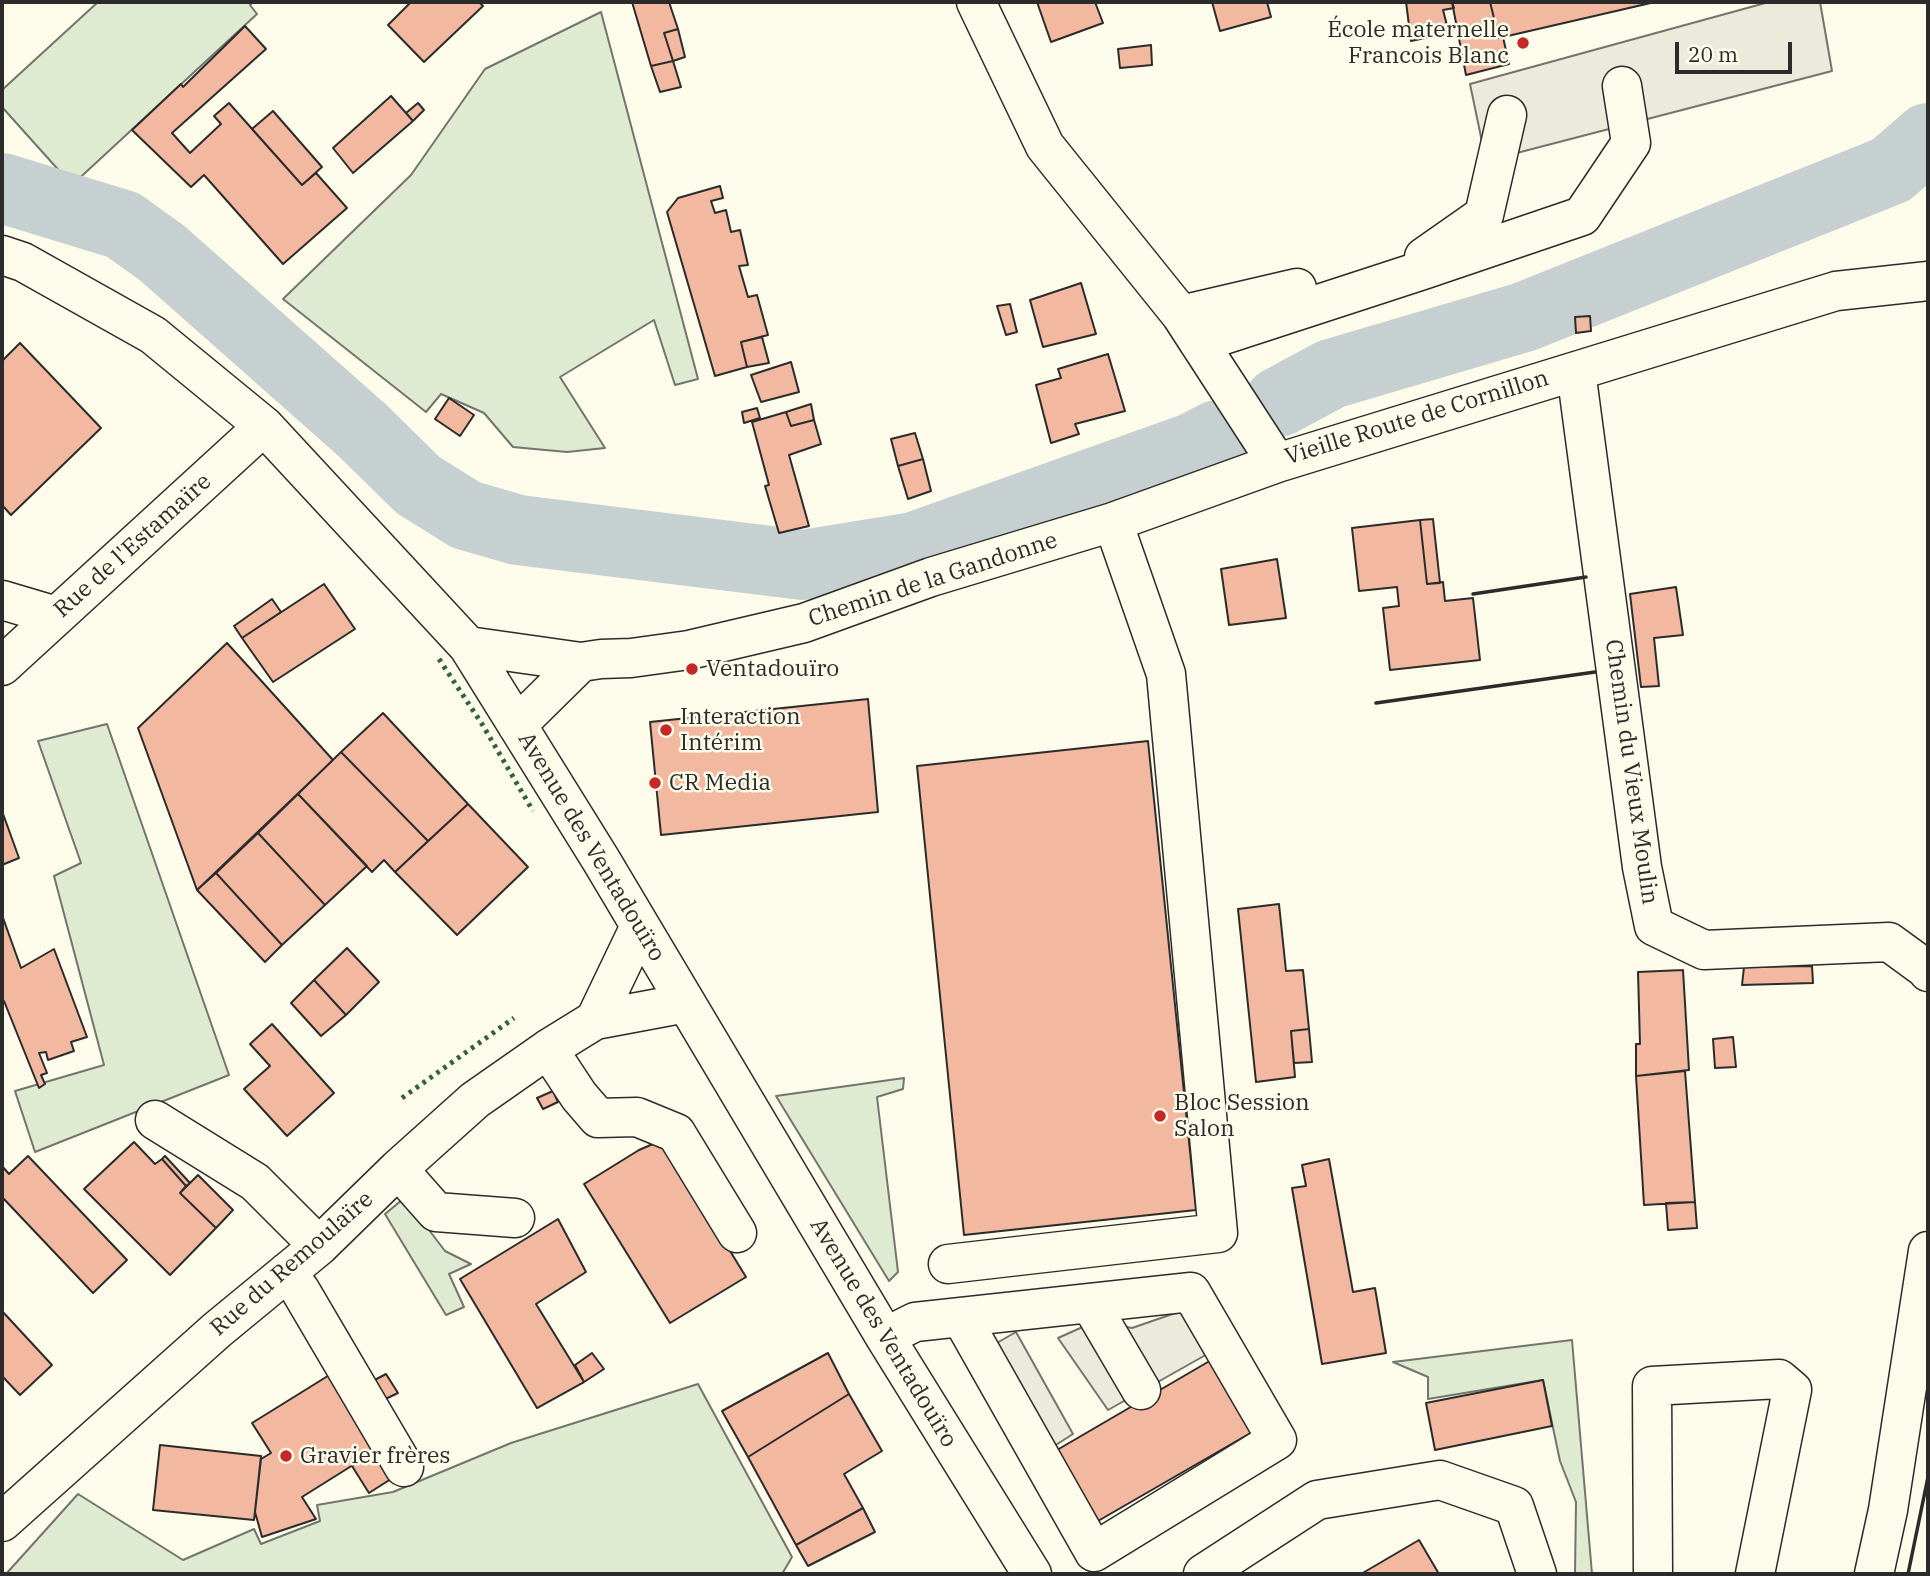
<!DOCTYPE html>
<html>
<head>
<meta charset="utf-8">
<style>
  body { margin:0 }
  #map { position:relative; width:1930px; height:1576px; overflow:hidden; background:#fdfbea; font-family:"IBM Plex Serif",serif }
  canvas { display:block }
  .frame { position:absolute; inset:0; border:4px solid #2b2b2b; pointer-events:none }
  .scale { position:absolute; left:1675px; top:42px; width:117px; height:32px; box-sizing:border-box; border:4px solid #2b2b2b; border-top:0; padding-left:9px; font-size:21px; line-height:24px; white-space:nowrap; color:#2b2b2b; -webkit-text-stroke:5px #fdfbea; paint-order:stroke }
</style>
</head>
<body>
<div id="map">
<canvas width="1930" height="1576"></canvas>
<div class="frame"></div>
<div class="scale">20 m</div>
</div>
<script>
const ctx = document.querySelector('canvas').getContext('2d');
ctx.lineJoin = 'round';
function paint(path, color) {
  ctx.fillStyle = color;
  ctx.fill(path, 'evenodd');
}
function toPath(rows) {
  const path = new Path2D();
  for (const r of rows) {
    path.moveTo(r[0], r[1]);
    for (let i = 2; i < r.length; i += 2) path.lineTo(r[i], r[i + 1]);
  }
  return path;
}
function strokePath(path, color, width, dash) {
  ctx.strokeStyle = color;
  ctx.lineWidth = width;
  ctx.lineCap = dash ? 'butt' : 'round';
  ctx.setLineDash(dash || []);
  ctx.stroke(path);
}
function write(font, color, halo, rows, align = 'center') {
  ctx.font = font + ' "IBM Plex Serif",serif';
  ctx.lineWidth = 5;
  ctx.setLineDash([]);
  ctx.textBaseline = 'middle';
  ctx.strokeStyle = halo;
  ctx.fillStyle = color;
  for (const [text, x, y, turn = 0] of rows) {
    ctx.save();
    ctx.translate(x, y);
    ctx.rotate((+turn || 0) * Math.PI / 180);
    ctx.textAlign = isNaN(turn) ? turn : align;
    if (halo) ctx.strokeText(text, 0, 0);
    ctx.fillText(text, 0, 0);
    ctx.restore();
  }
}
const green = toPath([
  [98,2,253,2,250,5,257,14,72,185,2,107,2,90,98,2],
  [601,12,698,379,675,385,654,320,560,377,605,448,567,452,513,447,484,413,441,394,426,412,283,299,411,175,485,69,601,12],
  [107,724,229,1075,35,1152,15,1091,104,1065,54,876,81,863,38,741,107,724],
  [904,1078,903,1089,877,1097,898,1272,889,1281,776,1096,904,1078],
  [402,1200,410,1205,445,1251,471,1264,449,1274,464,1307,446,1315,385,1214,402,1200],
  [1572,1340,1592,1574,1575,1574,1576,1502,1560,1461,1543,1380,1428,1399,1428,1377,1393,1362,1572,1340],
  [698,1384,792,1557,782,1574,6,1574,78,1494,183,1560,254,1529,261,1544,320,1521,317,1505,393,1492,511,1443,698,1384]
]);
paint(green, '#deebd1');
strokePath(green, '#74746e', 2);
const parking = toPath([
  [1769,2,1820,2,1832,71,1486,161,1470,84,1769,2],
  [1187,1309,1211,1352,1108,1410,1058,1338,1087,1325,1101,1322,1132,1328,1187,1309],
  [1016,1332,1073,1434,1040,1455,981,1352,1016,1332]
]);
paint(parking, '#eceadb');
strokePath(parking, '#74746e', 2);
strokePath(toPath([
  [2,188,123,225,162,253,362,430,418,485,466,515,518,530,803,565,914,547,1192,448,1217,435],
  [1279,402,1331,374,1524,317,1891,170,1928,138]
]), '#c7d0d0', 70);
const building = toPath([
  [411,2,479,2,483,6,424,62,388,25,411,2],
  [632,2,669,2,678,29,664,33,673,61,651,66,632,2],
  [1037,2,1095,2,1103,23,1051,42,1037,2],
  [1212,2,1267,2,1271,17,1220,31,1212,2],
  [1406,2,1452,2,1454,8,1443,10,1449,33,1411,41,1406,2],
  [1452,2,1490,2,1499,38,1503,37,1509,64,1466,75,1452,2],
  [1490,2,1655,2,1499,38,1490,2],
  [245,26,266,49,172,133,190,153,221,124,214,116,229,103,302,185,316,173,347,208,283,264,204,175,191,187,132,130,181,84,183,87,245,26],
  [678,29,685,57,673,61,664,33,678,29],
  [1151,45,1152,65,1120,68,1118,49,1151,45],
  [673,61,681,87,660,92,651,66,673,61],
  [391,96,413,121,353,173,333,148,391,96],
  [418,103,424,110,413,121,406,113,418,103],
  [273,111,322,167,302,185,252,129,273,111],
  [720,186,723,198,711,201,715,213,726,210,731,232,740,230,748,265,739,266,748,297,757,295,768,335,741,342,747,367,715,376,667,212,678,198,720,186],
  [1081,283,1096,334,1043,347,1030,300,1081,283],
  [1010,304,1017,332,1006,335,997,306,1010,304],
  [1590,316,1591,331,1576,333,1575,317,1590,316],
  [762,337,769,363,747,367,741,342,762,337],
  [20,343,101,428,11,515,2,505,2,361,20,343],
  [1108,354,1125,411,1075,424,1079,434,1051,443,1036,385,1061,378,1058,369,1108,354],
  [791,362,799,392,761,402,751,375,791,362],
  [449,398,474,415,460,436,435,419,449,398],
  [811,404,814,420,791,426,786,412,811,404],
  [757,408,760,418,744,423,742,412,757,408],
  [786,412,791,426,814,420,821,444,789,455,809,526,779,533,765,486,769,485,752,422,786,412],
  [915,433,923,459,898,466,891,439,915,433],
  [923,459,931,491,908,499,898,466,923,459],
  [1433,519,1440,583,1427,584,1420,520,1433,519],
  [1420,520,1427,584,1443,582,1445,601,1473,598,1480,660,1390,670,1383,608,1399,606,1397,587,1359,591,1352,528,1420,520],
  [1277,559,1286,618,1229,625,1221,569,1277,559],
  [324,584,355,629,273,682,242,638,324,584],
  [1676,587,1683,635,1654,638,1659,686,1641,687,1630,594,1676,587],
  [272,599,281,612,242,638,234,626,272,599],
  [227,643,333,760,197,890,138,728,227,643],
  [868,699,878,812,661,835,650,722,868,699],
  [383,713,468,804,428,841,341,752,383,713],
  [1148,741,1196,1210,964,1235,917,766,1148,741],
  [341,752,428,841,395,872,384,860,372,872,298,794,341,752],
  [298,794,367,866,325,905,258,833,298,794],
  [468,804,528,867,457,935,395,872,468,804],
  [2,811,19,858,2,865,2,811],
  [258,833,325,905,282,945,216,873,258,833],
  [216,873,282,945,265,962,197,890,216,873],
  [1279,904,1286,971,1303,970,1309,1029,1291,1031,1295,1077,1256,1082,1238,909,1279,904],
  [2,915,21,968,54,949,87,1037,71,1042,74,1051,48,1060,46,1052,39,1053,47,1073,41,1075,45,1084,39,1088,4,1001,2,1002,2,915],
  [347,948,379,982,346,1015,314,980,347,948],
  [1812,966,1813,983,1742,985,1744,967,1812,966],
  [1683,970,1689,1070,1636,1076,1636,1044,1640,1044,1638,972,1683,970],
  [314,980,346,1015,321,1036,291,1003,314,980],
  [272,1024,334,1093,287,1136,244,1089,270,1066,250,1044,272,1024],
  [1309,1029,1312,1062,1294,1063,1291,1031,1309,1029],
  [1733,1037,1736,1067,1715,1068,1713,1039,1733,1037],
  [1685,1071,1695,1202,1644,1205,1636,1076,1685,1071],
  [553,1091,558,1102,543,1109,537,1098,553,1091],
  [662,1140,746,1277,670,1323,584,1184,639,1150,662,1140],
  [134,1142,155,1164,162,1159,186,1186,180,1193,216,1228,170,1275,84,1189,134,1142],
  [28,1156,127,1260,93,1293,2,1197,2,1166,9,1174,28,1156],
  [165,1156,190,1183,186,1186,162,1159,165,1156],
  [1329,1159,1353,1292,1375,1288,1386,1353,1322,1364,1292,1188,1306,1186,1302,1165,1329,1159],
  [198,1175,233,1210,216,1228,180,1193,198,1175],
  [1695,1202,1697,1228,1668,1230,1666,1203,1695,1202],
  [558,1219,586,1272,536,1304,584,1382,537,1408,460,1279,558,1219],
  [2,1311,52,1365,20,1395,2,1376,2,1311],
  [592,1353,604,1369,584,1382,575,1365,592,1353],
  [828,1353,849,1394,748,1457,722,1411,828,1353],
  [1213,1359,1254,1431,1098,1521,1057,1450,1213,1359],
  [331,1374,377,1450,302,1497,316,1519,262,1537,255,1512,261,1459,271,1453,252,1423,331,1374],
  [386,1374,398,1393,379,1402,369,1383,386,1374],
  [1543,1380,1552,1426,1435,1450,1426,1403,1543,1380],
  [849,1394,882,1451,844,1474,863,1508,796,1545,748,1457,849,1394],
  [160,1445,261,1456,254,1520,153,1510,160,1445],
  [377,1450,394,1477,369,1493,352,1466,377,1450],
  [863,1508,875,1532,808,1566,796,1545,863,1508],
  [1419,1540,1439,1574,1361,1574,1419,1540]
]);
paint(building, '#f2b8a0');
strokePath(building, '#2b2b2b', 2);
const minor = toPath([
  [976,2,1045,146,1181,315,1277,463],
  [2,255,23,262,153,335,264,426,468,646,601,860,885,1337,1032,1574],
  [1424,257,1484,215,1507,115],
  [1181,315,1297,288],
  [1199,343,1423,270,1582,216,1631,143,1622,86],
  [1576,371,1642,867,1654,926,1704,950,1889,942,1926,969,1928,972],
  [2,600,56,616],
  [468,646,581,662,601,659,631,658,689,650,804,623,931,577,1113,522,1277,463,1836,291,1928,281],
  [2,666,264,426],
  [517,725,581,662],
  [595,1020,640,926],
  [548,1049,579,1096,598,1118,637,1117,676,1133,737,1233],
  [155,1120,255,1182,319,1246],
  [398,1169,436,1212,515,1218],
  [948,1264,1218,1233,1166,674,1113,522],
  [287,1272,300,1290,404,1467],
  [1090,1303,1141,1390],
  [885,1337,915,1322,1191,1292,1277,1440,1094,1552,961,1317],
  [2,1522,217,1330,319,1246,398,1169,475,1100,548,1049,595,1020,686,1003],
  [1203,1574,1317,1500,1440,1480,1514,1506,1537,1574],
  [1653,1574,1652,1386,1779,1379,1792,1390,1755,1574],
  [1874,1574,1888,1510,1928,1251]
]);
strokePath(minor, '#2b2b2b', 41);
strokePath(minor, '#fdfbea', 38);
strokePath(toPath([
  [439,659,482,724,533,811],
  [402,1098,514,1018]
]), '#34623c', 5, [3.5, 5]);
strokePath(toPath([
  [1473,594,1586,577],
  [1376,703,1595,672],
  [1908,1574,1928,1477]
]), '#2b2b2b', 3.5);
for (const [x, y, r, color] of [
  [1523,43,7,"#c62828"],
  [692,669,7,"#c62828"],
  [666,730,7,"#c62828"],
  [655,783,7,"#c62828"],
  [1160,1116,7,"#c62828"],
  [286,1456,7,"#c62828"]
]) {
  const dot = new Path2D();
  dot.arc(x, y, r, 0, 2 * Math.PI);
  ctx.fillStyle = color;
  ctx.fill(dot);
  strokePath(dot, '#fdfbea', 2.5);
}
write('23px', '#2b2b2b', '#fdfbea', [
  ["École maternelle",1509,30,"right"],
  ["Francois Blanc",1509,56,"right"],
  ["Ventadouïro",706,669],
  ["Interaction",680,717],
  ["Intérim",680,743],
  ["CR Media",669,783],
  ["Bloc Session",1174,1103],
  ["Salon",1174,1129],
  ["Gravier frères",300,1456]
], 'left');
write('23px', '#2b2b2b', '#fdfbea', [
  ["Vieille Route de Cornillon",1417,418,-17],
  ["Rue de l'Estamaïre",133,546,-42],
  ["Chemin de la Gandonne",933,580,-18],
  ["Chemin du Vieux Moulin",1631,772,82],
  ["Avenue des Ventadouïro",591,847,59],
  ["Rue du Remoulaïre",292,1264,-41],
  ["Avenue des Ventadouïro",883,1333,59]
]);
</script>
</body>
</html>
